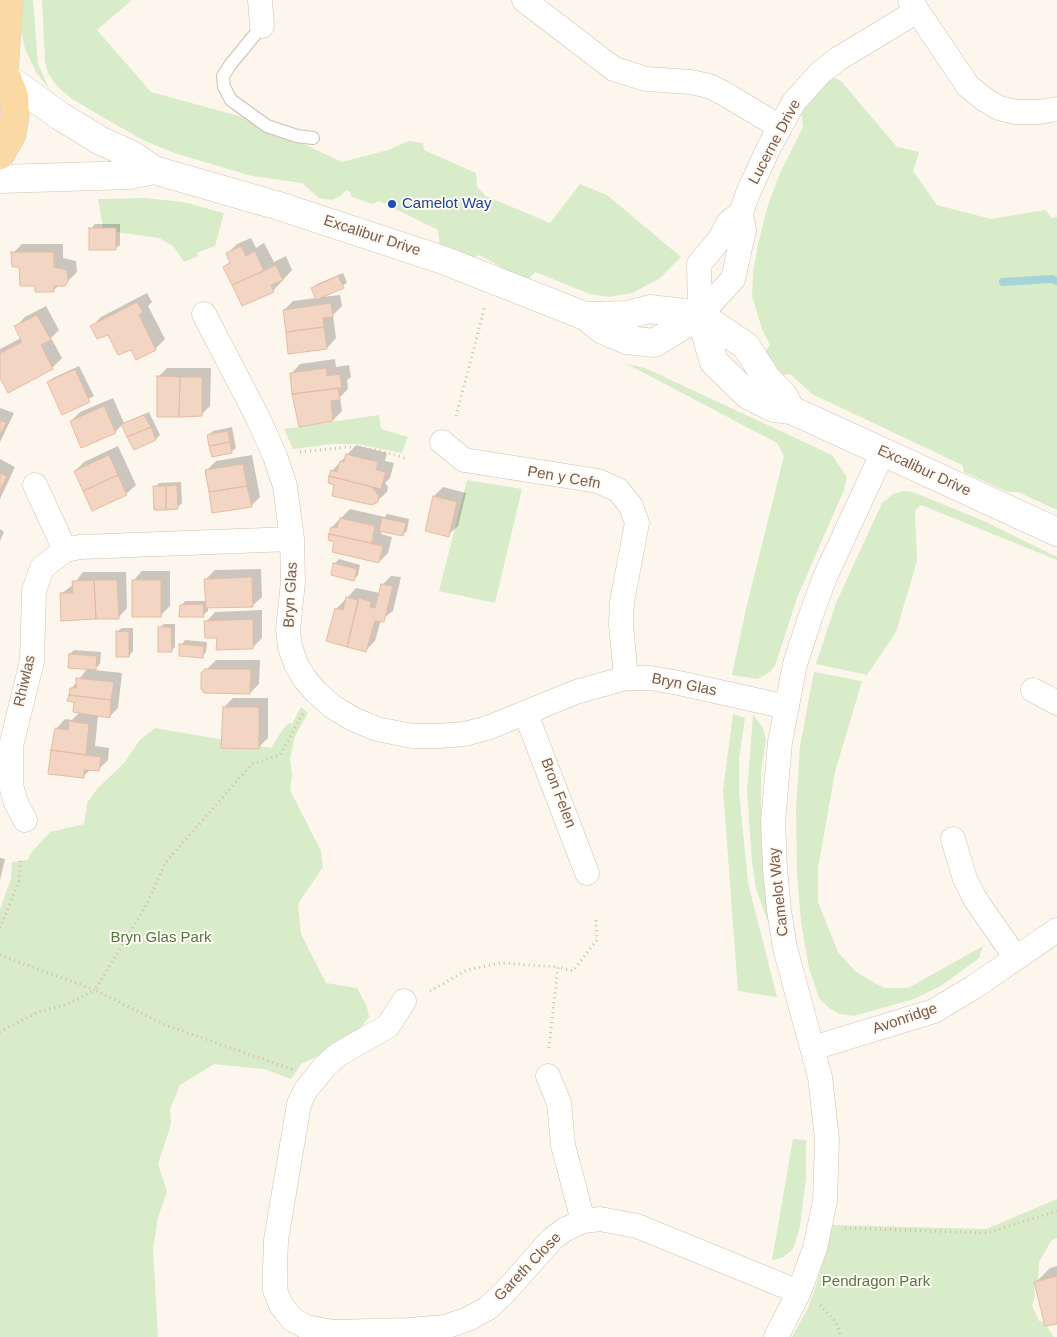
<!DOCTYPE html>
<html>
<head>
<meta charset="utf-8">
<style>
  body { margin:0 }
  canvas { display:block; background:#fdf6ec }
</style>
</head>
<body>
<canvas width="1057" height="1337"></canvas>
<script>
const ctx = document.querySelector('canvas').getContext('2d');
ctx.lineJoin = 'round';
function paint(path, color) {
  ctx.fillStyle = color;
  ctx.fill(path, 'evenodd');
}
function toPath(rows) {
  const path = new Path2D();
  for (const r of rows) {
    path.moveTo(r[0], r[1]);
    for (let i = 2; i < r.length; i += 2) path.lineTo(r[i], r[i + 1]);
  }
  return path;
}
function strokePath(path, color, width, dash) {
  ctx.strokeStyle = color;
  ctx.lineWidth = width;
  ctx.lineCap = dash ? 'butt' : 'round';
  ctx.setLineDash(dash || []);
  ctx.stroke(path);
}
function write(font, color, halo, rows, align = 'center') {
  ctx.font = font + ' Helvetica,sans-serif';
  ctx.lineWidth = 4;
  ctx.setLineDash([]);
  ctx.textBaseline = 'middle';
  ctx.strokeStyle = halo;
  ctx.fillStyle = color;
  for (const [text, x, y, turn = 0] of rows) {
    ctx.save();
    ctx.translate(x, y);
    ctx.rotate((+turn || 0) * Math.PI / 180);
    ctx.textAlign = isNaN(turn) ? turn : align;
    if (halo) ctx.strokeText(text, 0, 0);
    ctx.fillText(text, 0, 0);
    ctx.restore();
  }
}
paint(toPath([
  [20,0,33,0,38,64,49,89,36,72,25,49,21,30],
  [42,0,132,0,97,30,151,92,239,116,294,143,297,141,308,146,342,162,388,150,409,141,423,143,424,150,476,173,477,187,486,196,550,223,580,184,607,195,681,257,659,279,632,293,609,297,590,294,535,272,530,278,520,278,480,255,469,259,440,249,438,230,379,201,372,204,352,197,350,192,346,190,341,196,331,200,319,198,302,183,252,176,174,153,143,140,99,115,72,99,57,86,48,73,45,61],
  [832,77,841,81,897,147,919,152,913,171,937,205,991,219,1045,210,1052,218,1057,217,1057,510,1018,492,1008,492,964,472,962,465,812,394,790,374,778,376,766,363,766,350,770,345,762,329,752,296,753,272,759,240,768,205,780,173,803,127,800,103],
  [145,198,183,202,224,213,215,246,197,253,198,256,184,262,173,246,159,238,116,232,116,228,103,228,98,199],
  [627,364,645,368,832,455,847,477,844,490,797,598,775,666,770,672,758,679,732,675,746,609,784,456,777,443],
  [379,415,381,429,408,437,402,453,357,444,332,444,293,449,284,429],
  [467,480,522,489,495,603,439,591],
  [903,491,913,492,986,522,1057,557,1057,560,921,505,915,511,917,561,896,632,867,675,816,664,836,603,882,503,893,494],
  [814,672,862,681,835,772,818,868,818,902,838,952,856,972,884,988,908,988,983,946,979,958,941,986,914,999,854,1016,840,1014,829,1008,819,998,809,968,801,922,797,874,796,809,800,746],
  [301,707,308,713,295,736,290,758,292,775,290,790,321,851,323,867,298,904,301,934,326,983,357,988,367,1007,369,1017,350,1041,301,1064,291,1079,264,1069,214,1064,180,1085,170,1109,171,1124,158,1164,167,1192,158,1217,153,1249,158,1337,0,1337,0,909,11,879,12,862,28,860,30,854,50,832,84,824,87,803,97,789,124,763,140,740,155,728,271,748,283,729,289,723,292,724],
  [733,714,745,718,739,758,739,792,748,883,777,997,738,991,723,790],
  [753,715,763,728,766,740,761,771,761,829,762,863,769,924,756,889,752,862,747,791],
  [793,1139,806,1140,806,1178,800,1227,793,1249,782,1258,772,1260],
  [1057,1199,1057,1238,1051,1241,1039,1262,1038,1281,1034,1282,1035,1296,1032,1305,1039,1321,1044,1322,1054,1337,792,1337,808,1308,817,1283,833,1225,986,1229]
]), '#d8ecc9');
paint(toPath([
  [95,224,120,224,120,245,115,249,91,229],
  [251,238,256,248,264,243,274,262,286,256,292,270,273,291,224,267,231,261,227,254,237,244],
  [22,244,63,244,63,258,76,261,77,272,64,285,59,285,54,290,36,285,13,253],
  [343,273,347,283,322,297,340,295,342,306,333,315,336,338,327,348,284,310,293,301,317,298,312,289,317,284],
  [147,293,152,302,148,306,165,339,155,349,131,348,109,333,92,326,101,317],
  [46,306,59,330,51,338,62,358,52,368,8,391,0,375,0,349,21,338,16,326,25,317],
  [335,359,336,367,349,365,351,377,347,380,348,389,340,397,342,411,333,420,296,413,291,374,300,364],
  [79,366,94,396,63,413,48,382,53,378],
  [167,368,211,368,210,406,201,415,158,377],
  [113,398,124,423,149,412,160,435,156,439,134,448,123,424,115,432,71,421,80,412],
  [0,408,14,413,0,442],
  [232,427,236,448,231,452,208,435,213,431],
  [356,445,387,453,385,461,394,463,390,478,385,483,388,487,387,492,377,501,329,482,332,471],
  [118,446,136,485,126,494,75,471,84,462],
  [252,455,260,497,251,506,206,471,216,461],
  [0,459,15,467,0,499],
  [181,482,182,503,177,508,155,487,159,483],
  [443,487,466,493,458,526,448,535,426,530,434,496],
  [350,509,385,517,387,514,409,519,407,531,402,535,382,530,381,534,392,537,388,553,379,562,330,539,332,527],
  [0,529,4,532,0,541],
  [339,559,360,565,358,575,354,580,334,564],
  [261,569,262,597,252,606,208,607,208,611,203,615,181,606,185,601,207,601,206,579,215,570],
  [142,571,170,571,170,606,161,615,133,581],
  [83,572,126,572,127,608,118,618,62,593,74,584],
  [391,576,401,577,393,611,381,620,375,641,366,650,327,640,336,609,347,598,356,588,380,593,382,585],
  [262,610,262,638,253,647,218,637,206,622,215,612],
  [164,624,175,624,175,647,171,651,159,628],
  [122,628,133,628,133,651,129,656,117,632],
  [185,640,207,642,206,652,202,656,181,645],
  [74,650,101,652,100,664,94,670,122,673,118,708,109,717,98,715,95,746,109,748,108,760,98,770,91,769,83,777,56,729,65,719,72,720,80,712,71,689,88,668,70,654],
  [216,660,260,660,259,684,250,693,202,674],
  [233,698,268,698,268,738,258,748,224,707],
  [0,858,5,859,0,880],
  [1057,1266,1057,1323,1036,1282,1050,1268]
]), '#0003');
strokePath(toPath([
  [1003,282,1051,279,1057,281]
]), '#a5d3da', 8);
const building = toPath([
  [89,228,116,228,116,250,89,250,89,228],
  [241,246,246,256,255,251,264,271,232,285,223,267,230,263,226,253,241,246],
  [11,252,54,252,54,267,67,270,68,282,65,286,54,286,54,292,35,292,35,286,20,286,19,267,12,267,11,252],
  [276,265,283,280,271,285,274,292,242,306,232,285,276,265],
  [338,276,344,288,316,300,311,288,338,276],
  [137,302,143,312,139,315,156,350,136,360,131,350,118,355,108,335,97,339,90,326,137,302],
  [331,303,333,317,323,318,324,327,286,332,283,310,331,303],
  [37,315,51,340,41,345,53,369,8,393,0,378,0,353,22,342,14,326,37,315],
  [324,327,327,349,288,354,286,332,324,327],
  [326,368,327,376,340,374,342,388,292,394,290,373,326,368],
  [75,369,90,402,62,415,47,382,75,369],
  [157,376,180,377,179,417,157,417,157,376],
  [180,377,202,377,202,416,179,417,180,377],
  [338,388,340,400,331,401,333,421,299,427,292,394,338,388],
  [104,406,116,433,81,448,70,421,104,406],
  [144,415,151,427,127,437,121,424,144,415],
  [0,420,6,423,0,436,0,420],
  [151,427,156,440,134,450,127,437,151,427],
  [228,431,230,442,209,446,207,435,228,431],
  [230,442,232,453,212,457,209,446,230,442],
  [346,454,378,462,376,470,386,472,381,489,329,476,331,470,337,472,340,461,344,462,346,454],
  [109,455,118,475,83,491,74,471,109,455],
  [243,464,247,486,209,492,205,470,243,464],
  [0,473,7,476,0,491,0,473],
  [118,475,127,495,92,511,83,491,118,475],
  [329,476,372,487,379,496,378,502,372,505,332,496,334,485,328,483,329,476],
  [177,485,178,509,166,510,166,486,177,485],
  [153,486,166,486,166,510,154,510,153,486],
  [247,486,252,507,212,513,209,492,247,486],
  [433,496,457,502,449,537,425,531,433,496],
  [340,518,375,526,372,543,329,534,331,527,337,528,340,518],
  [382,518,406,523,403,536,379,531,382,518],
  [329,534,383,546,379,563,332,552,334,542,328,540,329,534],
  [333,563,357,569,354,581,331,575,333,563],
  [252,577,253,607,206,608,204,579,252,577],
  [94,580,117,580,119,619,96,619,94,580],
  [94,580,96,619,61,621,60,593,73,593,72,581,94,580],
  [132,580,161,580,161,617,132,617,132,580],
  [381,584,393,586,384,622,375,621,366,652,347,647,359,598,371,602,370,607,375,608,381,584],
  [346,597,358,600,347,647,326,641,335,608,343,610,346,597],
  [203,604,204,617,179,617,180,605,203,604],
  [253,619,253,649,216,650,217,638,205,638,204,621,253,619],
  [158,627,171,627,172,652,158,652,158,627],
  [116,631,129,632,129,657,116,657,116,631],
  [179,644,204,646,203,658,179,656,179,644],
  [69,654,97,656,96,670,68,668,69,654],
  [205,669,251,669,250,694,204,693,201,689,201,673,205,669],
  [76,678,114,682,111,700,69,695,70,688,76,688,76,678],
  [69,695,111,700,110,718,73,712,74,702,67,701,69,695],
  [223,707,259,707,259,749,221,748,223,707],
  [69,721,89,724,86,755,51,750,55,728,68,730,69,721],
  [51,750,101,757,99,771,84,770,84,778,48,774,51,750],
  [1057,1276,1057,1324,1045,1326,1034,1282,1057,1276]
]);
paint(building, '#f3d5c3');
strokePath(building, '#e6bba3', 1);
const lane = toPath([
  [262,26,230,65,223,76,224,87,231,100,267,126,297,136,313,138]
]);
const street = toPath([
  [260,0,262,26],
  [524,0,614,69,646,79,691,82,709,86,725,94,780,127],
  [910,0,968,86,984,99,999,108,1016,112,1039,112,1057,109],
  [204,314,258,418,275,456,285,486,292,539,293,582,288,630,290,647,296,664,304,678,316,692,333,707,353,719,377,729,412,736,438,736,465,734,490,727,576,692,626,678,650,678,679,683,787,707],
  [700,315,733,279,744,230,741,213,748,193,769,147,794,102,820,73,838,59,917,11],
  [700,315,699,264,720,239,728,223,741,213],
  [442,442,464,460,598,481,618,490,631,506,637,523,622,602,621,624,626,678],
  [35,485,65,550],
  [1033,690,1057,703],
  [526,714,587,873],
  [25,820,16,803,11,785,11,746,32,661,34,591,42,568,65,550,80,547,292,539],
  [953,839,965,879,975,899,1016,958],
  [404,1001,388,1026,339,1054,326,1065,305,1091,299,1104,276,1240,275,1268,275,1290,281,1305,292,1319,306,1327,333,1332,409,1330,445,1327,468,1319,488,1308,505,1292,552,1239,564,1230,583,1221,600,1219,637,1226,799,1292],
  [813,1048,934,1011,974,987,1057,930],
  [548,1076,559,1103,563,1145,583,1221],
  [776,1337,799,1292,815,1248,825,1201,827,1139,820,1077,785,948,779,910,775,869,773,822,780,742,795,664,811,615,825,577,883,452]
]);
const secondary = toPath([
  [7,78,60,116,101,141,132,155,154,170,279,206,443,260,585,316,603,330,627,340,654,343,700,315],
  [0,179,130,175,154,170],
  [700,315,714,362,748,395,774,408,791,410,809,418,1057,532],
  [585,316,627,315,650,309,700,315,746,346,767,379,783,395,791,410]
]);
const primary = toPath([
  [0,69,7,78,14,96,15,115,12,134,0,155],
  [4,74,9,0]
]);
strokePath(lane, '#d1beb0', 14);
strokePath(street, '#d1beb0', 25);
strokePath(secondary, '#d6c0b0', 29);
strokePath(primary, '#dad1cd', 29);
strokePath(toPath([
  [456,416,485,306],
  [300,452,349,447,377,450,405,458],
  [0,928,19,881,21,857],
  [0,955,95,990,68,1004,38,1012,0,1032],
  [430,991,467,970,501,963,558,967],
  [549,1048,558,967,573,971,597,940,596,920],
  [292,1069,165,1025,95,990,147,904,165,863,252,764,280,755,303,713],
  [845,1228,987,1233,1057,1211],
  [820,1305,836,1322,841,1337]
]), '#d9b8a5', 3, [1, 4]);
strokePath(lane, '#fff', 12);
strokePath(street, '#fff', 24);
strokePath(secondary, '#fff', 28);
strokePath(primary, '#fbd9a5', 28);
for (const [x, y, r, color] of [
  [392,204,5,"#1a4fb4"]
]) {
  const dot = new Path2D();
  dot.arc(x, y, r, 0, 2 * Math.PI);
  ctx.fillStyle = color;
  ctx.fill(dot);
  strokePath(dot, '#fffaf3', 2);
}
write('15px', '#7a5c4d', '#fffaf3', [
  ["Lucerne Drive",775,142,-62],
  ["Excalibur Drive",372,236,18],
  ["Excalibur Drive",924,471,25],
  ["Pen y Cefn",564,478,10],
  ["Bryn Glas",291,595,-87],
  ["Rhiwlas",25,681,-77],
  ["Bryn Glas",684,685,11],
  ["Bron Felen",558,793,69],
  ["Camelot Way",779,892,-96],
  ["Avonridge",905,1019,-19],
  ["Gareth Close",528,1267,-46]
]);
write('15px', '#164399', '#fffaf3', [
  ["Camelot Way",402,204]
], 'left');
write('15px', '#537a41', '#fffaf3', [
  ["Bryn Glas Park",161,938],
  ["Pendragon Park",876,1282]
]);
</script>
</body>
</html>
